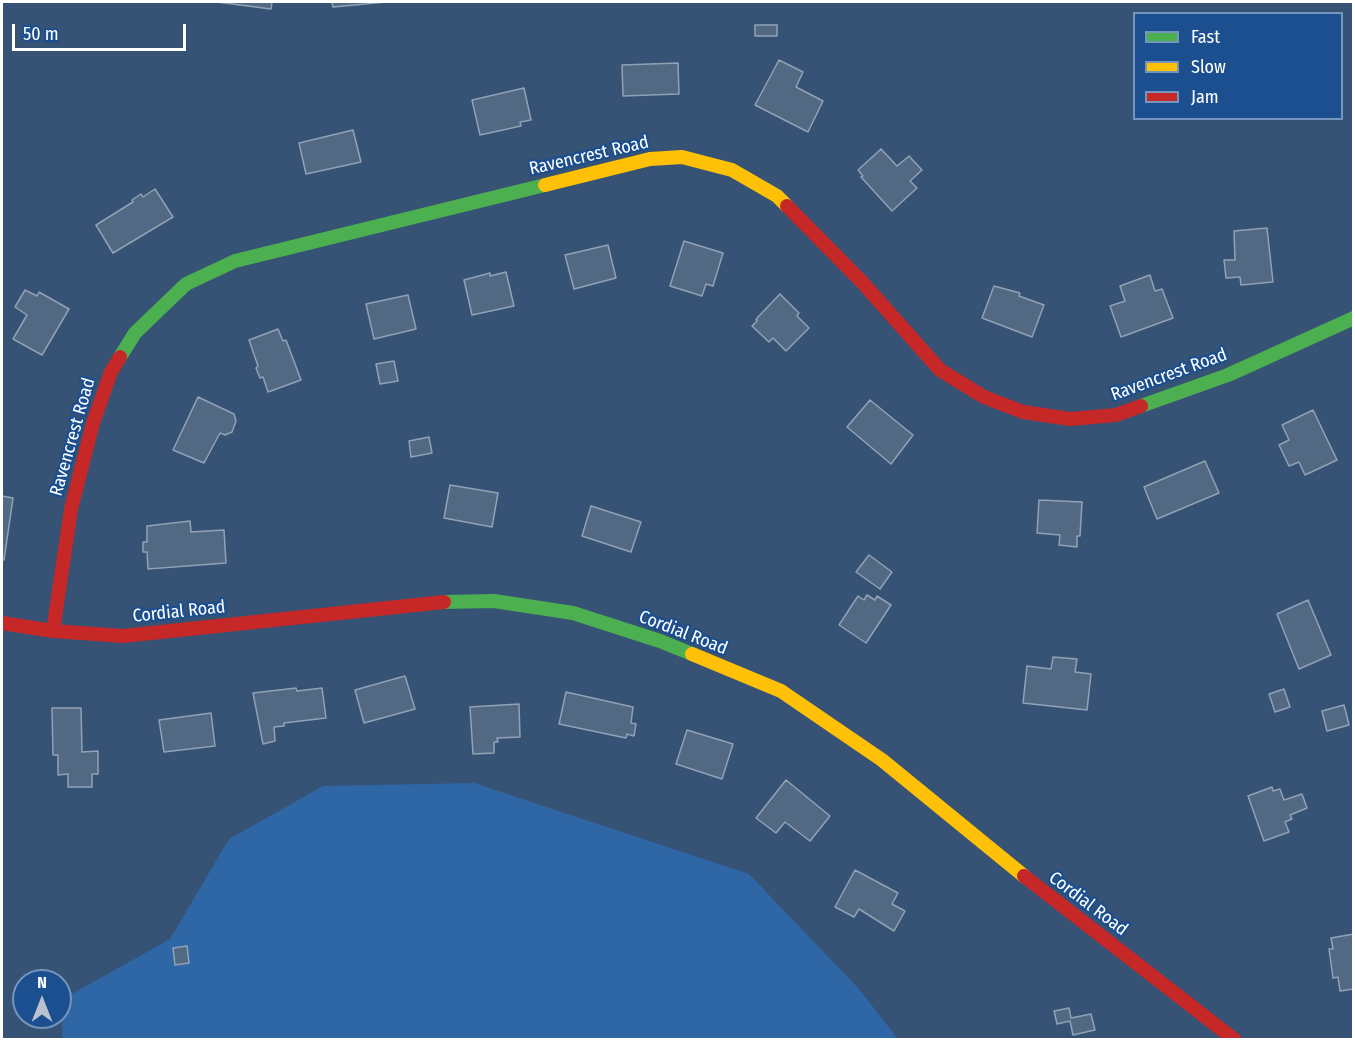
<!DOCTYPE html>
<html>
<head>
<meta charset="utf-8">
<style>
  body { margin:0 }
  #map { position:relative; width:1355px; height:1041px; overflow:hidden; background:#365274; font-family:"Fira Sans Condensed",sans-serif }
  canvas { display:block }
  .frame { position:absolute; inset:0; border:3px solid #fff; pointer-events:none }
  .legend { position:absolute; left:1133px; top:12px; width:210px; height:108px; box-sizing:border-box; background:#1b4f8f; border:2px solid #7695bc; margin:0; padding:8px 10px; list-style:none; font-size:18px; color:#fff }
  .legend li { display:flex; align-items:center; gap:12px; height:30px }
  .legend b { width:30px; border:2px solid #7695bc }
  .north { position:absolute; left:12px; top:969px; width:60px; height:60px; box-sizing:border-box; background:#1b4f8f; border:2px solid #7695bc; border-radius:50%; rotate:0deg; font-size:16px; font-weight:700; line-height:24px; text-align:center; color:#fff }
  .north::after { content:''; display:block; margin:auto; width:21px; height:27px; background:#b9c2ce; clip-path:polygon(50% 0,100% 100%,50% 72%,0 100%) }
  .scale { position:absolute; left:12px; top:24px; width:174px; height:27px; box-sizing:border-box; border:3px solid #fff; border-top:0; padding-left:8px; font-size:18px; line-height:21px; white-space:nowrap; color:#fff; -webkit-text-stroke:4px #1b4f8f; paint-order:stroke }
</style>
</head>
<body>
<div id="map">
<canvas width="1355" height="1041"></canvas>
<div class="frame"></div>
<ul class="legend">
<li><b style="height:8px;background:#4caf50"></b>Fast</li>
<li><b style="height:8px;background:#ffc107"></b>Slow</li>
<li><b style="height:8px;background:#c62828"></b>Jam</li>
</ul>
<div class="north">N</div>
<div class="scale">50 m</div>
</div>
<script>
const ctx = document.querySelector('canvas').getContext('2d');
ctx.lineJoin = 'round';
function paint(path, color) {
  ctx.fillStyle = color;
  ctx.fill(path, 'evenodd');
}
function toPath(rows) {
  const path = new Path2D();
  for (const r of rows) {
    path.moveTo(r[0], r[1]);
    for (let i = 2; i < r.length; i += 2) path.lineTo(r[i], r[i + 1]);
  }
  return path;
}
function strokePath(path, color, width, dash) {
  ctx.strokeStyle = color;
  ctx.lineWidth = width;
  ctx.lineCap = dash ? 'butt' : 'round';
  ctx.setLineDash(dash || []);
  ctx.stroke(path);
}
function write(font, color, halo, rows, align = 'center') {
  ctx.font = font + ' "Fira Sans Condensed",sans-serif';
  ctx.lineWidth = 4.5;
  ctx.setLineDash([]);
  ctx.textBaseline = 'middle';
  ctx.strokeStyle = halo;
  ctx.fillStyle = color;
  for (const [text, x, y, turn = 0] of rows) {
    ctx.save();
    ctx.translate(x, y);
    ctx.rotate((+turn || 0) * Math.PI / 180);
    ctx.textAlign = isNaN(turn) ? turn : align;
    if (halo) ctx.strokeText(text, 0, 0);
    ctx.fillText(text, 0, 0);
    ctx.restore();
  }
}
paint(toPath([
  [474,783,749,874,859,989,898,1039,62,1040,63,999,170,939,229,839,323,786]
]), '#2f66a5');
const building = toPath([
  [217,2,272,2,271,9,217,2],
  [332,2,387,2,333,7,332,2],
  [755,25,777,25,777,36,755,36,755,25],
  [779,60,803,72,796,87,823,101,808,132,755,105,779,60],
  [678,63,679,94,623,96,622,65,678,63],
  [524,88,531,120,520,122,521,126,480,135,472,100,524,88],
  [353,130,361,162,306,174,299,143,353,130],
  [881,149,897,166,909,156,922,170,910,181,917,188,892,211,861,177,863,176,858,170,881,149],
  [155,189,173,217,113,253,96,225,133,202,132,200,141,194,143,197,155,189],
  [1267,228,1273,282,1241,285,1240,277,1226,278,1224,260,1235,260,1234,231,1267,228],
  [684,241,723,253,713,286,706,284,702,296,670,286,684,241],
  [608,245,616,278,574,289,565,255,608,245],
  [506,272,514,306,472,315,464,280,490,273,490,276,506,272],
  [1150,275,1155,291,1162,289,1173,318,1121,337,1110,306,1125,301,1120,286,1150,275],
  [994,286,1020,293,1019,296,1044,305,1032,337,982,318,994,286],
  [25,290,37,296,39,292,69,309,42,355,13,339,27,315,15,307,25,290],
  [780,294,799,313,797,316,809,328,786,351,773,338,769,342,752,326,757,321,756,320,758,317,780,294],
  [408,295,416,329,374,339,366,304,408,295],
  [278,329,283,341,286,340,301,380,268,392,263,377,260,378,256,368,258,366,249,340,278,329],
  [394,361,398,381,380,384,376,364,394,361],
  [198,397,234,414,236,421,232,432,225,435,220,433,204,463,173,450,198,397],
  [870,400,913,435,891,464,847,427,870,400],
  [1313,410,1337,460,1305,475,1299,462,1289,466,1279,445,1289,440,1282,425,1313,410],
  [429,437,432,453,411,457,409,441,429,437],
  [1205,461,1219,493,1157,519,1144,487,1205,461],
  [450,485,498,493,492,527,444,518,450,485],
  [2,496,13,498,4,560,2,560,2,496],
  [1039,500,1082,502,1080,536,1077,536,1077,547,1059,545,1060,535,1037,533,1039,500],
  [591,506,641,522,631,552,582,536,591,506],
  [190,521,191,532,224,530,226,563,148,569,147,552,143,552,143,542,147,542,147,526,190,521],
  [869,555,892,572,880,589,856,572,869,555],
  [867,595,875,600,877,596,891,605,866,643,839,625,858,596,864,600,867,595],
  [1308,600,1331,655,1299,669,1277,614,1308,600],
  [1053,657,1077,659,1075,672,1091,674,1087,710,1023,703,1027,666,1051,669,1053,657],
  [405,676,415,709,364,723,355,690,405,676],
  [296,688,297,691,322,688,326,718,284,723,284,726,274,727,275,741,263,744,253,693,296,688],
  [1284,689,1290,707,1275,712,1269,694,1284,689],
  [566,692,633,707,631,723,636,724,634,736,627,734,626,738,559,724,566,692],
  [519,704,520,737,497,738,498,742,494,742,494,753,473,754,470,707,519,704],
  [1344,705,1349,725,1327,731,1322,711,1344,705],
  [52,708,81,708,82,752,98,751,98,774,92,774,92,787,68,787,68,774,58,775,58,755,53,755,52,708],
  [211,713,215,746,164,752,159,720,211,713],
  [687,730,733,744,722,779,676,764,687,730],
  [786,780,830,816,810,841,785,822,776,833,756,818,786,780],
  [1272,787,1273,791,1280,789,1284,800,1302,794,1307,808,1290,815,1292,819,1285,822,1289,832,1264,841,1248,796,1272,787],
  [855,870,898,893,892,904,905,911,894,931,859,909,854,917,835,907,855,870],
  [1354,934,1354,989,1340,991,1338,977,1333,978,1329,949,1333,949,1331,938,1354,934],
  [187,946,189,963,175,965,173,948,187,946],
  [1069,1008,1071,1018,1091,1014,1095,1030,1073,1035,1070,1021,1057,1024,1054,1011,1069,1008]
]);
paint(building, '#526984');
strokePath(building, '#92a2b6', 1.5);
strokePath(toPath([
  [120,357,135,333,186,284,235,261,545,185],
  [1141,406,1228,375,1354,318],
  [444,602,494,601,573,613,660,641,692,654]
]), '#4caf50', 14);
strokePath(toPath([
  [545,185,650,159,682,157,732,170,777,196,787,206],
  [692,654,781,691,882,760,1024,876]
]), '#ffc107', 14);
strokePath(toPath([
  [787,206,862,282,940,370,984,397,1023,412,1070,419,1116,415,1141,406],
  [2,623,53,631,123,636,444,602],
  [53,631,71,509,93,423,111,372,120,357],
  [1024,876,1235,1040]
]), '#c62828', 14);
write('18px', '#fff', '#1b4f8f', [
  ["Ravencrest Road",589,156,-13],
  ["Ravencrest Road",1169,375,-20],
  ["Ravencrest Road",73,437,-74],
  ["Cordial Road",179,612,-6],
  ["Cordial Road",683,633,21],
  ["Cordial Road",1088,904,37]
]);
</script>
</body>
</html>
